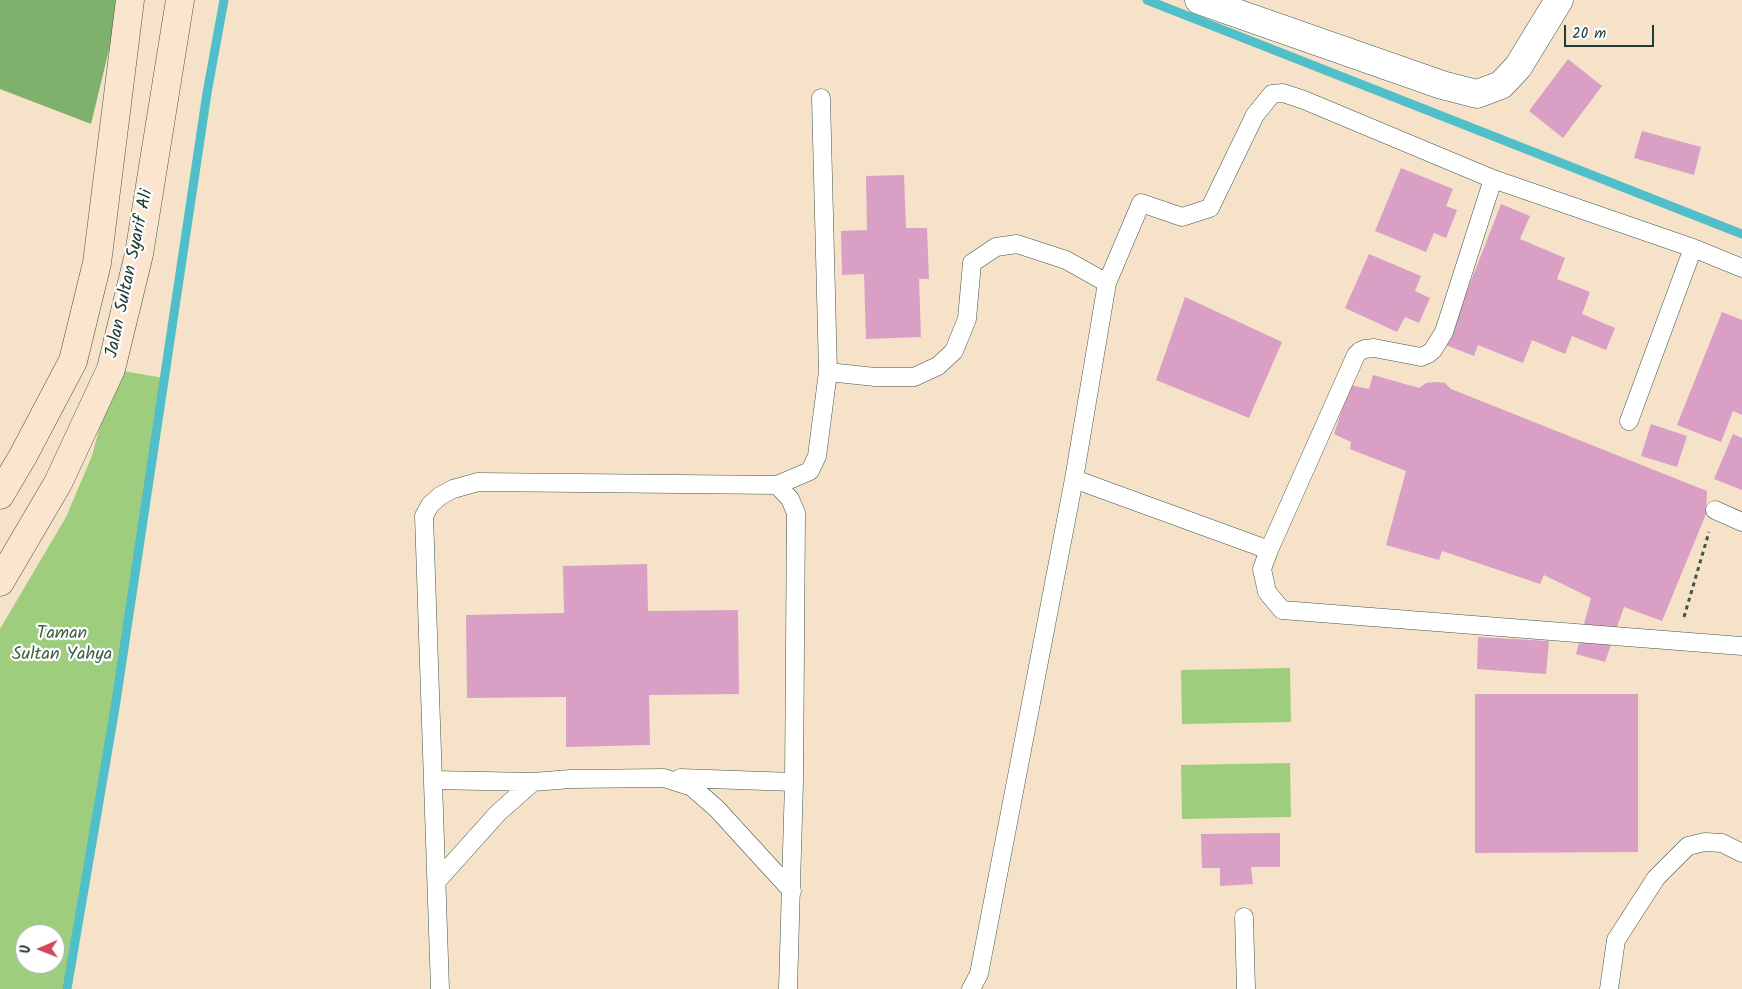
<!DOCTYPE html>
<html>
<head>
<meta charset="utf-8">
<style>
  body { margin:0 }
  #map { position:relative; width:1742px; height:989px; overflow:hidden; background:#f6e2c9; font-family:Kalam,sans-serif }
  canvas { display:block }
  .north { position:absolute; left:15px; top:924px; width:50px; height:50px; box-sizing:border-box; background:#fff; border:1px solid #a5b1ae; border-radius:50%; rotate:269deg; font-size:14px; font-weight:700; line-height:20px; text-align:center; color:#1f3d34 }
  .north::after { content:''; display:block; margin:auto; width:18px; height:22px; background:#d1495b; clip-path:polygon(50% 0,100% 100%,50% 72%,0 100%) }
  .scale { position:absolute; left:1564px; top:25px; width:90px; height:22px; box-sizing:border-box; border:2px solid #1f3d34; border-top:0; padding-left:6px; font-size:15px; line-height:18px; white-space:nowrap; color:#1f3d34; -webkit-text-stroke:4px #fff; paint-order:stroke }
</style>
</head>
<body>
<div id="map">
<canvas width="1742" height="989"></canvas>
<div class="north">U</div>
<div class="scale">20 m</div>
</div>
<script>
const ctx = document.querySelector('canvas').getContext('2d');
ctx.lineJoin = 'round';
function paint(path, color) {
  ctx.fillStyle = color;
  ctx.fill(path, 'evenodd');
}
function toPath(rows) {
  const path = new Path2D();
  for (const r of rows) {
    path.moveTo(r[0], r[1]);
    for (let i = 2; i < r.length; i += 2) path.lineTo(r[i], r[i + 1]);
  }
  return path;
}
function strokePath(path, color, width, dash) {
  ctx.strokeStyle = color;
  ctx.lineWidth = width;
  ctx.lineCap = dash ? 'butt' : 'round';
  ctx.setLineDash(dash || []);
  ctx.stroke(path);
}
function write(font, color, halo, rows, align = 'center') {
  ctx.font = font + ' Kalam,sans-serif';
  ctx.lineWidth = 4.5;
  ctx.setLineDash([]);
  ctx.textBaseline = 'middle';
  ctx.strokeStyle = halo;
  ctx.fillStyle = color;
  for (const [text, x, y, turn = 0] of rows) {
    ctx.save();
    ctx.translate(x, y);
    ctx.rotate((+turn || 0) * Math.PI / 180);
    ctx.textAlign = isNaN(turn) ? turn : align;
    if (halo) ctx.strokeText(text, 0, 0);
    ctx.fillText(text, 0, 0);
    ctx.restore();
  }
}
paint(toPath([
  [111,369,164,378,115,708,67,989,0,989,0,629,66,517,92,456,110,387],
  [25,934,55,934,55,964,25,964],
  [1290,668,1291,722,1182,724,1181,670],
  [1290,763,1291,817,1182,819,1181,765]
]), '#9ece7d');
paint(toPath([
  [0,0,121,0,91,124,0,89]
]), '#7eb16c');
strokePath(toPath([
  [1147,0,1742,234],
  [67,989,115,708,207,93,224,0]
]), '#51bfc9', 9);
paint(toPath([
  [1568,59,1602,86,1563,138,1529,111],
  [1642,131,1701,147,1694,175,1634,158],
  [1401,168,1453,189,1446,206,1457,210,1446,238,1434,233,1426,252,1375,231],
  [904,175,906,228,927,228,929,279,919,279,921,337,866,339,864,274,842,275,841,231,867,230,866,176],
  [1501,204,1530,216,1520,239,1565,258,1557,279,1590,292,1582,314,1615,328,1606,350,1572,336,1565,354,1532,340,1523,363,1478,345,1474,356,1446,345],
  [1369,254,1421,276,1415,291,1430,298,1419,323,1405,317,1397,332,1345,308],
  [1185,297,1282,342,1249,418,1156,380],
  [1722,312,1742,320,1742,415,1733,411,1721,442,1677,425],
  [1373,375,1419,388,1426,383,1436,382,1445,383,1451,389,1707,491,1706,514,1662,621,1624,607,1605,662,1576,654,1591,598,1544,575,1540,584,1442,551,1439,560,1386,545,1406,471,1350,449,1351,442,1334,434,1350,385,1369,389],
  [1651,424,1687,436,1677,467,1641,456],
  [1733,434,1742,438,1742,490,1714,479],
  [647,564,648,611,738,610,739,694,649,695,650,745,566,747,566,697,467,698,466,615,564,613,563,566],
  [1478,637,1549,641,1546,674,1477,669],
  [1475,694,1638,694,1638,852,1475,853],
  [1280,833,1280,867,1251,867,1253,884,1220,886,1220,868,1202,868,1201,834]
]), '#d99fc5');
const lane = toPath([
  [1493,179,1444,332,1433,350,1428,354,1421,357,1374,348,1365,349,1360,351,1356,355,1269,550,1262,569,1267,592,1282,610,1742,646],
  [1107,283,1141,203,1182,217,1210,208,1255,115,1272,94,1283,93,1304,100,1493,179,1693,248,1742,268],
  [828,372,875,377,914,377,938,366,954,351,967,319,972,263,996,247,1017,244,1066,260,1107,283,1074,479,979,974,971,989],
  [1629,421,1693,248],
  [1074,479,1269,550],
  [777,485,810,471,817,456,828,372,821,98],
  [1715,510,1742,522],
  [680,778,794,782],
  [433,780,533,782],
  [437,881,498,813,533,782,571,779,664,778,692,787,717,809,792,891],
  [1244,917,1246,989],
  [440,989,424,516,430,505,440,496,453,489,478,482,777,485,790,499,796,513,794,782,788,989],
  [1609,989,1616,940,1656,878,1688,846,1705,842,1722,843,1742,853]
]);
const street = toPath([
  [1199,0,1442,85,1477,94,1501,85,1518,67,1559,0]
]);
const secondary = toPath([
  [0,495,23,456,73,361,97,263,130,0],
  [0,582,58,483,111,369,139,254,180,0]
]);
strokePath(lane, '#3f564a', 19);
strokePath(street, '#3f564a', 29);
strokePath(secondary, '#3f564a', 29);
strokePath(toPath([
  [1684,617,1709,532]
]), '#3f564a', 3, [4, 4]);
strokePath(lane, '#fff', 18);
strokePath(street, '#fff', 28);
strokePath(secondary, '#fce5cf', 28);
write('18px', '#1f3d34', '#fff', [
  ["Jalan Sultan Syarif Ali",131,274,-78]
]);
write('18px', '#3f6146', '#fff', [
  ["Taman",62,635],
  ["Sultan Yahya",62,656]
]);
</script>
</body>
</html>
